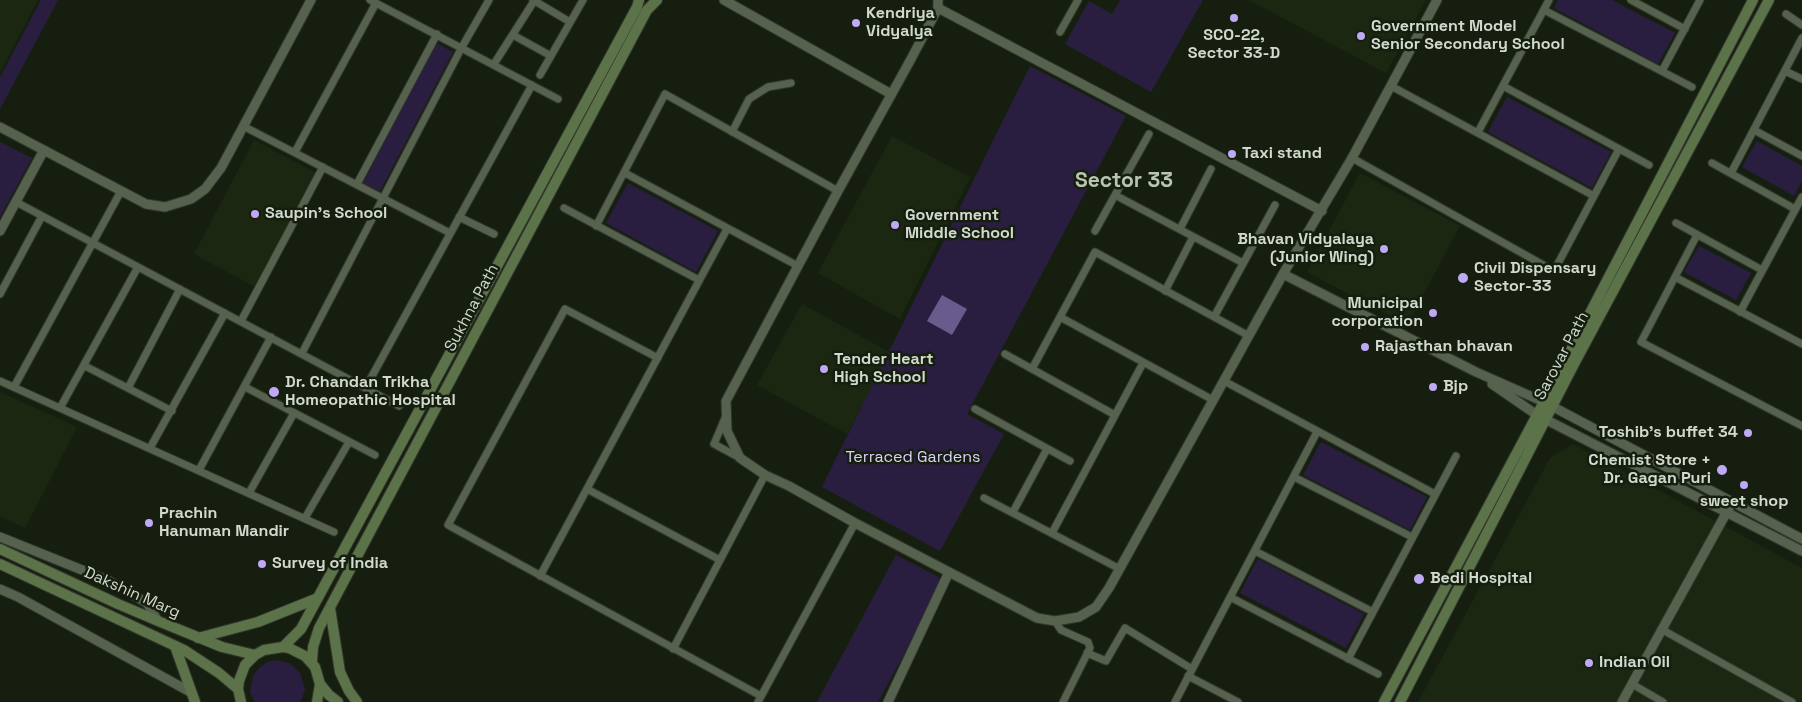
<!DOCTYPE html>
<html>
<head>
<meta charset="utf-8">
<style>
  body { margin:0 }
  canvas { display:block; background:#161f0f }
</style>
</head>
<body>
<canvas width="1802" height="702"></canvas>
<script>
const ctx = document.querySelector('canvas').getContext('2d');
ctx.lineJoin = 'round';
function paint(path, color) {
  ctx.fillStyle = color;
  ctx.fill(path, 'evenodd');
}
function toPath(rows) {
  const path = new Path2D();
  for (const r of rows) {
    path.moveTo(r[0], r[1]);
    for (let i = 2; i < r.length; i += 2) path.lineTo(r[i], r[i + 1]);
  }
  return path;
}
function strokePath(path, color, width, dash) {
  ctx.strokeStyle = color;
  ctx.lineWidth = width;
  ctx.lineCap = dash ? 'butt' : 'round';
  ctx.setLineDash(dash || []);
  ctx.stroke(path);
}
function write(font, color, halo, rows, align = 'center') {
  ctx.font = font + ' "Space Grotesk",sans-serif';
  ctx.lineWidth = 5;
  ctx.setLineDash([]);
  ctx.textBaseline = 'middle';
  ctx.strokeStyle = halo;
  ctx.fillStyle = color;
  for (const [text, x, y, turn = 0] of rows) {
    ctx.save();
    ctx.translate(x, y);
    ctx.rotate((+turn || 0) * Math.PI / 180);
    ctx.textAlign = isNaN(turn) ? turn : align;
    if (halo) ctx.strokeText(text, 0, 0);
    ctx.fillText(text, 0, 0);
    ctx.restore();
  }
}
paint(toPath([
  [0,0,38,0,0,73],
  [1249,0,1426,0,1386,73],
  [892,136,970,177,900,319,818,273],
  [254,140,316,173,255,287,194,254],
  [1360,173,1460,226,1407,325,1307,272],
  [802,304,891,353,847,434,757,385],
  [0,392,77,427,25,528,0,516],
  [1573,444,1802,568,1802,702,1418,702,1550,458]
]), '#1b2711');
paint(toPath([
  [41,0,58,0,0,109,0,77],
  [1120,0,1203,0,1151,92,1065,44,1089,1,1112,14],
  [1558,0,1612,0,1675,33,1658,64,1554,8],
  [436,43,453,52,380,191,363,183],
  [1030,66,1126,116,967,414,1004,434,940,551,822,487],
  [1507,97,1611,152,1592,188,1488,132],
  [1757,141,1802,166,1802,181,1794,196,1742,167],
  [0,142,32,158,0,217],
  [628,183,718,231,696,272,606,223],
  [1699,246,1751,273,1736,300,1684,272],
  [1321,442,1427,497,1410,530,1303,475],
  [896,555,944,580,878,702,817,702],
  [1258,559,1364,614,1346,648,1240,593],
  [277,660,289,663,300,673,305,689,302,699,300,702,255,702,250,692,253,676,259,668,268,662]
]), '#291e40');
paint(toPath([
  [942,295,967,309,952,335,927,321]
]), '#695b8b');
const minor = toPath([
  [370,0,558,99],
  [533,0,570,22],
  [1631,0,1685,29],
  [1544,10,1692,87],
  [1786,14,1802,25],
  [1060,32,1078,0],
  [513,35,551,56],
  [494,64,534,1],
  [1662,71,1700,0],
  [1785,71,1802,79],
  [540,75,583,0],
  [1391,86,1594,196],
  [1503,86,1649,165],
  [243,126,450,233],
  [1754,130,1802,156],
  [732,132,749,99,768,87,791,83],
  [1478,132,1549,0],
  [295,152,376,3],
  [1352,158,1554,271,1619,149],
  [1712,163,1795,209],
  [625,173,798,266],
  [1731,173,1802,38],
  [357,184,437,34],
  [1115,195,1243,263],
  [16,202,399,406],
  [564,208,699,280],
  [459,217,494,234],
  [1676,223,1762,270],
  [596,226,665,94,838,191],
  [1180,229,1211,169],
  [1095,231,1149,134],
  [1697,235,1641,342,1802,426],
  [1675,277,1802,344],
  [1165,291,1193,237],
  [0,294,42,216],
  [1740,312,1802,197],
  [1060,317,1213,400],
  [1214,317,1275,205],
  [241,321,323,167],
  [302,353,462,47,489,0],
  [1005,354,1115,415],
  [658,358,565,309,448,525,761,696],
  [85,366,172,411],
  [1032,369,1095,252,1249,336],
  [0,381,334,532],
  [1224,381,1435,494],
  [14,387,121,191],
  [245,387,375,455],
  [366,387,532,85],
  [128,388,180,289],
  [60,408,138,267],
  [975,409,1070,461],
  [725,418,714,444,740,458],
  [150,448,225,313],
  [199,470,271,337],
  [1294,477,1412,537],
  [587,489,720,560],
  [249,493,294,413],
  [984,498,1120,569],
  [1013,512,1047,449],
  [305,518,349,442],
  [1052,533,1143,363],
  [1255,551,1373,612],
  [540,576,727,229],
  [1230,597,1378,674],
  [1055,621,1061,630,1088,642,1090,648,1063,702],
  [1661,629,1792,702],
  [673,649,765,475],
  [1087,653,1106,661,1125,628,1192,669],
  [1348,659,1456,456],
  [1188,676,1238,702],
  [1632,684,1663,702],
  [758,702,855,523],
  [1175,702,1317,432]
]);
const tertiary = toPath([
  [724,0,891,94],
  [938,0,938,8,911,59,838,191,726,401,727,431,740,458,765,475,789,486,855,523,1037,618,1055,621,1079,617,1096,607,1109,588,1283,274,1352,158,1437,0],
  [938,8,1322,211],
  [0,127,146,204,165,207,191,199,205,189,221,168,311,0],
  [0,231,44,150],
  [1283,274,1476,372,1544,402,1802,539],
  [1492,384,1537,415,1802,551],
  [0,537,107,580,147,603,158,621],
  [0,589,18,597,192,693],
  [888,702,949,572],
  [1622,702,1729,508]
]);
const secondary = toPath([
  [0,549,118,604,158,621,222,647,255,655],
  [0,564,184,650,219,673,238,689],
  [330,608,340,672,349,691,357,702],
  [198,638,258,622,318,598],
  [175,646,195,702],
  [283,647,301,629,637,7,639,0],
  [312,662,313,647,319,628,647,10,657,0],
  [320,684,329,695,338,702],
  [241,702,238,689,239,681,245,665,255,655,264,650,283,647,289,648,305,656,315,667,320,684,317,702],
  [1384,702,1537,415,1753,0],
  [1400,702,1574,364,1769,0]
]);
strokePath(minor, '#31372d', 9);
strokePath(tertiary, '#31372d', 11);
strokePath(secondary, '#31372d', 12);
strokePath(minor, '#56624e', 7);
strokePath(tertiary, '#56624e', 9);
strokePath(secondary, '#5c7349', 10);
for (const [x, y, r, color] of [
  [1234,18,5,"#bfa9f4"],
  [856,23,5,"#bfa9f4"],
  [1361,36,5,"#bfa9f4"],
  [1232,154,5,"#bfa9f4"],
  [255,214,5,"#bfa9f4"],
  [895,225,5,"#bfa9f4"],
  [1384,249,5,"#bfa9f4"],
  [1463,278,6,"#bfa9f4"],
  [1433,313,5,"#bfa9f4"],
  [1365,347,5,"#bfa9f4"],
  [824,369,5,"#bfa9f4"],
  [1433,387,5,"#bfa9f4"],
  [274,392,6,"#bfa9f4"],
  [1748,433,5,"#bfa9f4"],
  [1722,470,6,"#bfa9f4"],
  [1744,485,5,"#bfa9f4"],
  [149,523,5,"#bfa9f4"],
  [262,564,5,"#bfa9f4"],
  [1419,579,6,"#bfa9f4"],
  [1589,663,5,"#bfa9f4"]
]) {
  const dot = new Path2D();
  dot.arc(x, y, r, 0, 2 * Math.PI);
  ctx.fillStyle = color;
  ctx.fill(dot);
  strokePath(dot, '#161f0f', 2);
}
write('bold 16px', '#d2d9ce', '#161f0f', [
  ["Kendriya",866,14],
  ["Vidyalya",866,32],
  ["Government Model",1371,27],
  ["Senior Secondary School",1371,45],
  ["SCO-22,",1234,36,"center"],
  ["Sector 33-D",1234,54,"center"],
  ["Taxi stand",1242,154],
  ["Saupin's School",265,214],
  ["Government",905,216],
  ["Middle School",905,234],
  ["Bhavan Vidyalaya",1374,240,"right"],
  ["(Junior Wing)",1374,258,"right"],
  ["Civil Dispensary",1474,269],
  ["Sector-33",1474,287],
  ["Municipal",1423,304,"right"],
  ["corporation",1423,322,"right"],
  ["Rajasthan bhavan",1375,347],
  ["Tender Heart",834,360],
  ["High School",834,378],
  ["Dr. Chandan Trikha",285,383],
  ["Homeopathic Hospital",285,401],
  ["Bjp",1443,387],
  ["Toshib's buffet 34",1738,433,"right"],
  ["Chemist Store +",1711,461,"right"],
  ["Dr. Gagan Puri",1711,479,"right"],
  ["sweet shop",1744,502,"center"],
  ["Prachin",159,514],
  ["Hanuman Mandir",159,532],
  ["Survey of India",272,564],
  ["Bedi Hospital",1430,579],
  ["Indian Oil",1599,663]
], 'left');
write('16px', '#d2d9ce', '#161f0f', [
  ["Sukhna Path",472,308,-62],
  ["Sarovar Path",1562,356,-62],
  ["Dakshin Marg",132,593,24]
]);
write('16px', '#dcd0fe', '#161f0f', [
  ["Terraced Gardens",913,458]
]);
write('bold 21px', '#b9c5b0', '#161f0f', [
  ["Sector 33",1124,181]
]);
</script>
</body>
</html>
